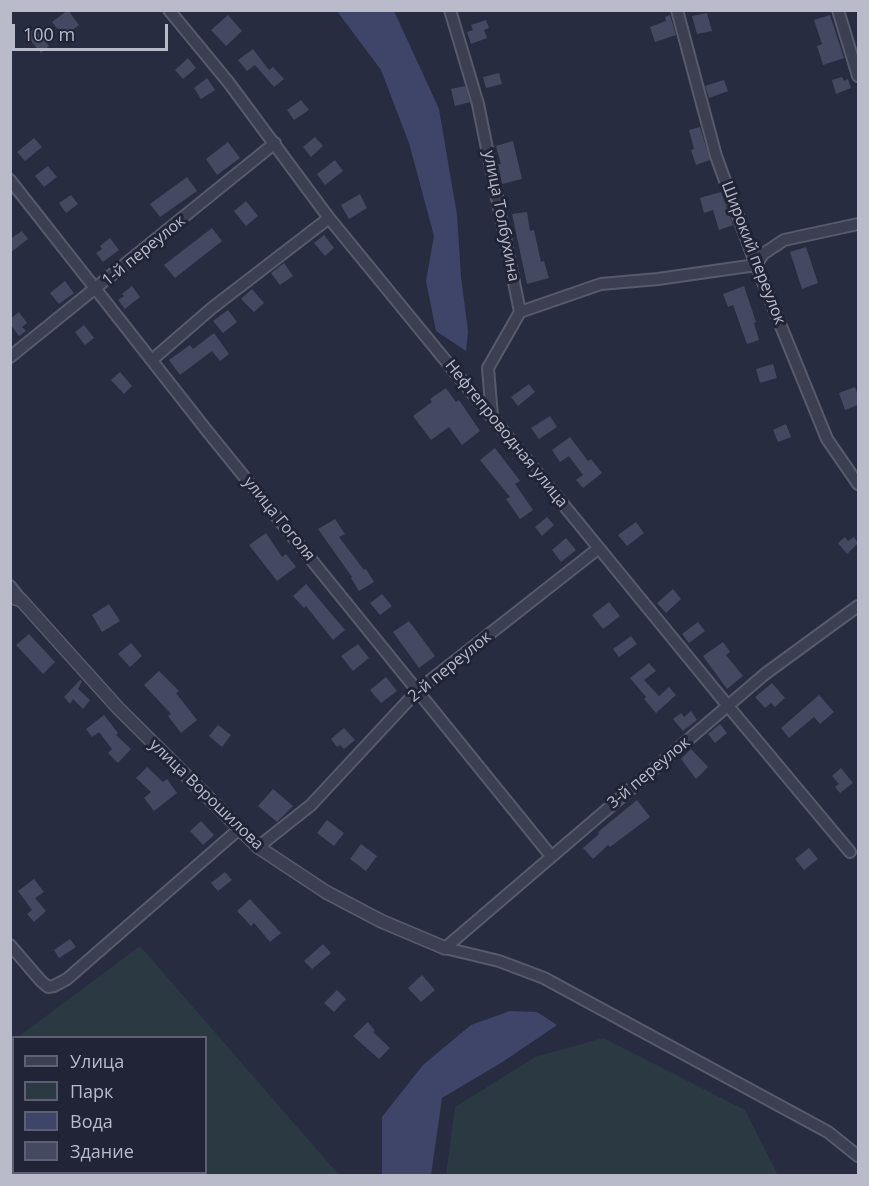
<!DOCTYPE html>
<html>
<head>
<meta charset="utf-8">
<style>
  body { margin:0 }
  #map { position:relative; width:869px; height:1186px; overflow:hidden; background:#282c41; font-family:"Open Sans",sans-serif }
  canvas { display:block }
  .frame { position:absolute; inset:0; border:12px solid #b9bbcb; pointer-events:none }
  .legend { position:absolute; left:12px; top:1036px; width:195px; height:138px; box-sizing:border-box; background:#202436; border:2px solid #5d6072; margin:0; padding:8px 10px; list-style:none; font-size:18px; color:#b9bbcb }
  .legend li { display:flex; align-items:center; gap:12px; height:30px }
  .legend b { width:30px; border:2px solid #5d6072 }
  .scale { position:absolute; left:12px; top:24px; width:156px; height:27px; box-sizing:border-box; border:3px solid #b9bbcb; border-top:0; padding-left:8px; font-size:18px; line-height:21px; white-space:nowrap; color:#b9bbcb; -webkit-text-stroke:4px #202436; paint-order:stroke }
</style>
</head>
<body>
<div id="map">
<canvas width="869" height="1186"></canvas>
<div class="frame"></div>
<ul class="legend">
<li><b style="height:8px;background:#3c3f51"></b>Улица</li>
<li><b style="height:16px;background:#2a3942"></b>Парк</li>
<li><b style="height:16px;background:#3f4569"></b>Вода</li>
<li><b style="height:16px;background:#444961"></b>Здание</li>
</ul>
<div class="scale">100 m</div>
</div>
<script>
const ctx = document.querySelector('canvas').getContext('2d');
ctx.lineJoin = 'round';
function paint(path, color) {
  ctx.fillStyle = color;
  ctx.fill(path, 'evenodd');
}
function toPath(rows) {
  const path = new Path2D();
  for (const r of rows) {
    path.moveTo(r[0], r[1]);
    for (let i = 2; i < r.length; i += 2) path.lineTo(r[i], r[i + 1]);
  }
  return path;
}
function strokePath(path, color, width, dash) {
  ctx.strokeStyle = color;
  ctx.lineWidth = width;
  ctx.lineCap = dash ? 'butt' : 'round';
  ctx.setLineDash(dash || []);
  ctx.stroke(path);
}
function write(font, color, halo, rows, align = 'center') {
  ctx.font = font + ' "Open Sans",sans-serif';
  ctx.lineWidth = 6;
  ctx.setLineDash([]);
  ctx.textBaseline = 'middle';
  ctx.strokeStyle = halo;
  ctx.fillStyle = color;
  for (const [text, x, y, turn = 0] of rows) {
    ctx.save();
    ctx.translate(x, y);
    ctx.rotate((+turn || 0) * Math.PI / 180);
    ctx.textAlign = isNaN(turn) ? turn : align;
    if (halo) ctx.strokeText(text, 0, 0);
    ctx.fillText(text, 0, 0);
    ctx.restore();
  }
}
paint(toPath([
  [140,946,339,1175,11,1175,10,1043,13,1041,14,1172,206,1172,206,1038,18,1037],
  [603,1038,745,1110,778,1175,446,1175,455,1107,535,1057]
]), '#2a3942');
paint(toPath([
  [337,11,394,11,439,109,457,215,461,277,468,331,466,351,436,331,426,281,434,236,409,143,381,70],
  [510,1011,537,1012,557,1025,504,1061,442,1098,431,1175,382,1175,382,1117,423,1065,471,1025]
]), '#3f4569');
paint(toPath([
  [68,10,79,25,64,37,52,22],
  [707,13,712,31,697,34,692,16],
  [228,15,242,31,226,46,211,30],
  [670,15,676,35,655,42,650,27,666,21,665,17],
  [830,15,844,58,823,65,817,46,822,44,814,20],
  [486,20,489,28,484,30,487,38,471,44,467,32,473,30,471,25],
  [35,28,49,46,41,53,26,35],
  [253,49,269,70,273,67,284,79,274,87,255,65,247,71,238,60],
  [188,58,196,68,183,79,175,70],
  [499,73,502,84,486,88,483,77],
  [842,77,844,81,848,79,851,88,836,94,832,80],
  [207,78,215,90,201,99,194,88],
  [724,80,728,91,709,98,705,86],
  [465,86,470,102,455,106,451,89],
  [301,100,309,110,294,120,287,110],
  [700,127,710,160,696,165,691,150,694,149,689,130],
  [315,137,323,146,311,157,303,147],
  [34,138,42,147,25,161,17,152],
  [513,141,522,179,502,184,498,164,501,164,496,146],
  [228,142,240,158,217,175,206,159],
  [335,160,343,171,325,185,317,174],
  [48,166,57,177,44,187,35,176],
  [187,177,197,191,160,217,150,204],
  [721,192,733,225,719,230,713,210,704,213,700,198],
  [360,194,367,208,349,219,341,205],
  [71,195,78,204,66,213,59,203],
  [246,201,258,216,246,226,234,211],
  [527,212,530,231,534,230,541,262,544,261,549,278,527,284,512,214],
  [212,228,222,241,175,278,164,265],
  [22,231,28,239,10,253,10,239],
  [324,235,334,248,325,256,314,243],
  [110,238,119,250,103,262,96,253,102,249,100,246],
  [806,247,818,283,802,289,790,252],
  [284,263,293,276,280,285,271,273],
  [65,281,74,293,59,304,50,293],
  [132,286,140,297,125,309,118,300,124,296,122,294],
  [744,286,756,322,754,323,759,340,747,344,733,305,728,307,723,294],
  [252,289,264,303,254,312,241,299],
  [228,310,237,322,223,333,213,321],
  [19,312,27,323,22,327,26,331,19,336,10,324,10,319],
  [84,325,94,338,85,345,75,332],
  [214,333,229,354,220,361,212,351,180,375,169,360,190,345,193,349],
  [773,364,777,378,760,383,756,369],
  [120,372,132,386,124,394,111,380],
  [529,384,535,392,518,406,511,397],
  [855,387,858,396,858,405,845,410,839,393],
  [446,388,456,402,459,400,480,431,462,445,449,427,431,440,413,416,432,402,430,399],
  [550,416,557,427,539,439,531,428],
  [786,424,791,437,778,442,773,430],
  [570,437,588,461,591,459,602,473,583,488,576,480,583,475,569,456,560,462,552,450],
  [495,448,520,481,515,484,533,510,520,519,506,499,510,497,480,460],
  [547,517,554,525,542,536,535,527],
  [335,519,345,534,339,537,364,570,366,569,374,582,359,591,351,578,352,577,318,529],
  [636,522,644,533,627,546,618,535],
  [266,533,282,557,286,554,296,567,277,581,249,545],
  [845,537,848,541,854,537,858,543,847,554,838,543],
  [566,538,576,550,561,562,552,550],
  [306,584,345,630,333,640,306,606,304,608,293,596],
  [673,589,681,599,666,613,657,603],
  [382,594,392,606,380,615,370,603],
  [609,602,620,616,603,629,592,615],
  [109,604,120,621,102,632,92,615],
  [409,621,435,656,419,668,393,632],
  [698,622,705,631,689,643,682,634],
  [29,634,55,662,43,674,16,645],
  [631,636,637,644,619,657,613,649],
  [723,642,730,652,726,655,743,676,727,689,703,656],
  [131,643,142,656,130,667,118,654],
  [358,644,369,658,353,671,341,656],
  [649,663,656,671,644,680,659,696,669,687,676,695,656,713,644,699,646,697,630,678],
  [159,671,179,691,176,693,197,720,181,733,168,716,171,714,144,685],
  [386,677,397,691,381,703,370,690],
  [80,680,82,681,78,689,90,700,83,709,73,699,70,704,64,697],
  [772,683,785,698,775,707,771,703,765,708,755,697],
  [819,695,834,712,820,724,814,717,789,738,781,728],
  [691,711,697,720,683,731,673,719,681,713,684,717],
  [104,715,118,733,116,735,131,749,118,763,108,753,112,749,99,732,92,737,86,729],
  [720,724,727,733,715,743,708,734],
  [218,725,231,735,222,747,209,736],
  [344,728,355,740,344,749,340,745,337,747,331,739],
  [691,749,708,767,696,779,681,759],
  [147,767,163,782,167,779,177,793,154,811,144,798,151,792,136,778],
  [841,768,853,783,840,793,835,787,839,784,832,776],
  [273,789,293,806,277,822,258,806],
  [637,800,650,817,610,847,608,845,593,859,583,848,599,834,598,832],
  [327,820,344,833,334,846,317,833],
  [201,821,214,835,203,845,190,831],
  [361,844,377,856,366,871,350,859],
  [809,848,818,859,804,870,795,859],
  [225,872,232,880,218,891,211,883],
  [34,879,44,892,35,898,46,911,34,922,27,914,32,910,18,891],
  [250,899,281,933,270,942,254,923,251,926,237,911],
  [70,939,76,947,59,958,54,950],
  [323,944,331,953,312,969,304,961],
  [422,975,435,990,421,1002,408,988],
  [337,990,346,999,334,1012,324,1003],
  [368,1022,375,1031,373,1032,390,1048,379,1059,353,1036]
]), '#444961');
const minor = toPath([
  [169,10,229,83,329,218,728,706,850,852],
  [450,10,478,104,520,312,488,368,492,416],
  [677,10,716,156,756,265,827,439,858,484],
  [838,10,858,76],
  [10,180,208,432,551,856],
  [520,312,601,284,658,279,756,265,763,254,784,240,858,224],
  [10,357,275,143],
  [153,359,212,308,329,218],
  [10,586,21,600],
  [258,847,311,805,418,690,599,548],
  [10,945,41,981,48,987,54,986,67,979,238,830],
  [445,948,765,674,858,606],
  [445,948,499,961,544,978,828,1132,858,1156]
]);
const tertiary = toPath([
  [10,597,21,600,118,708,258,847,326,892,381,921,445,948]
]);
strokePath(minor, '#575a6b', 14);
strokePath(tertiary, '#575a6b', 15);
strokePath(minor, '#3c3f51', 10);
strokePath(tertiary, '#3c3f51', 12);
write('16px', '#b9bbcb', '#202436', [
  ["улица Толбухина",501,216,79],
  ["1-й переулок",144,251,-39],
  ["Широкий переулок",753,253,69],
  ["Нефтепроводная улица",506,434,51],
  ["улица Гоголя",279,519,51],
  ["2-й переулок",450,667,-39],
  ["3-й переулок",649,773,-40],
  ["улица Ворошилова",206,795,44]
]);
</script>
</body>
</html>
